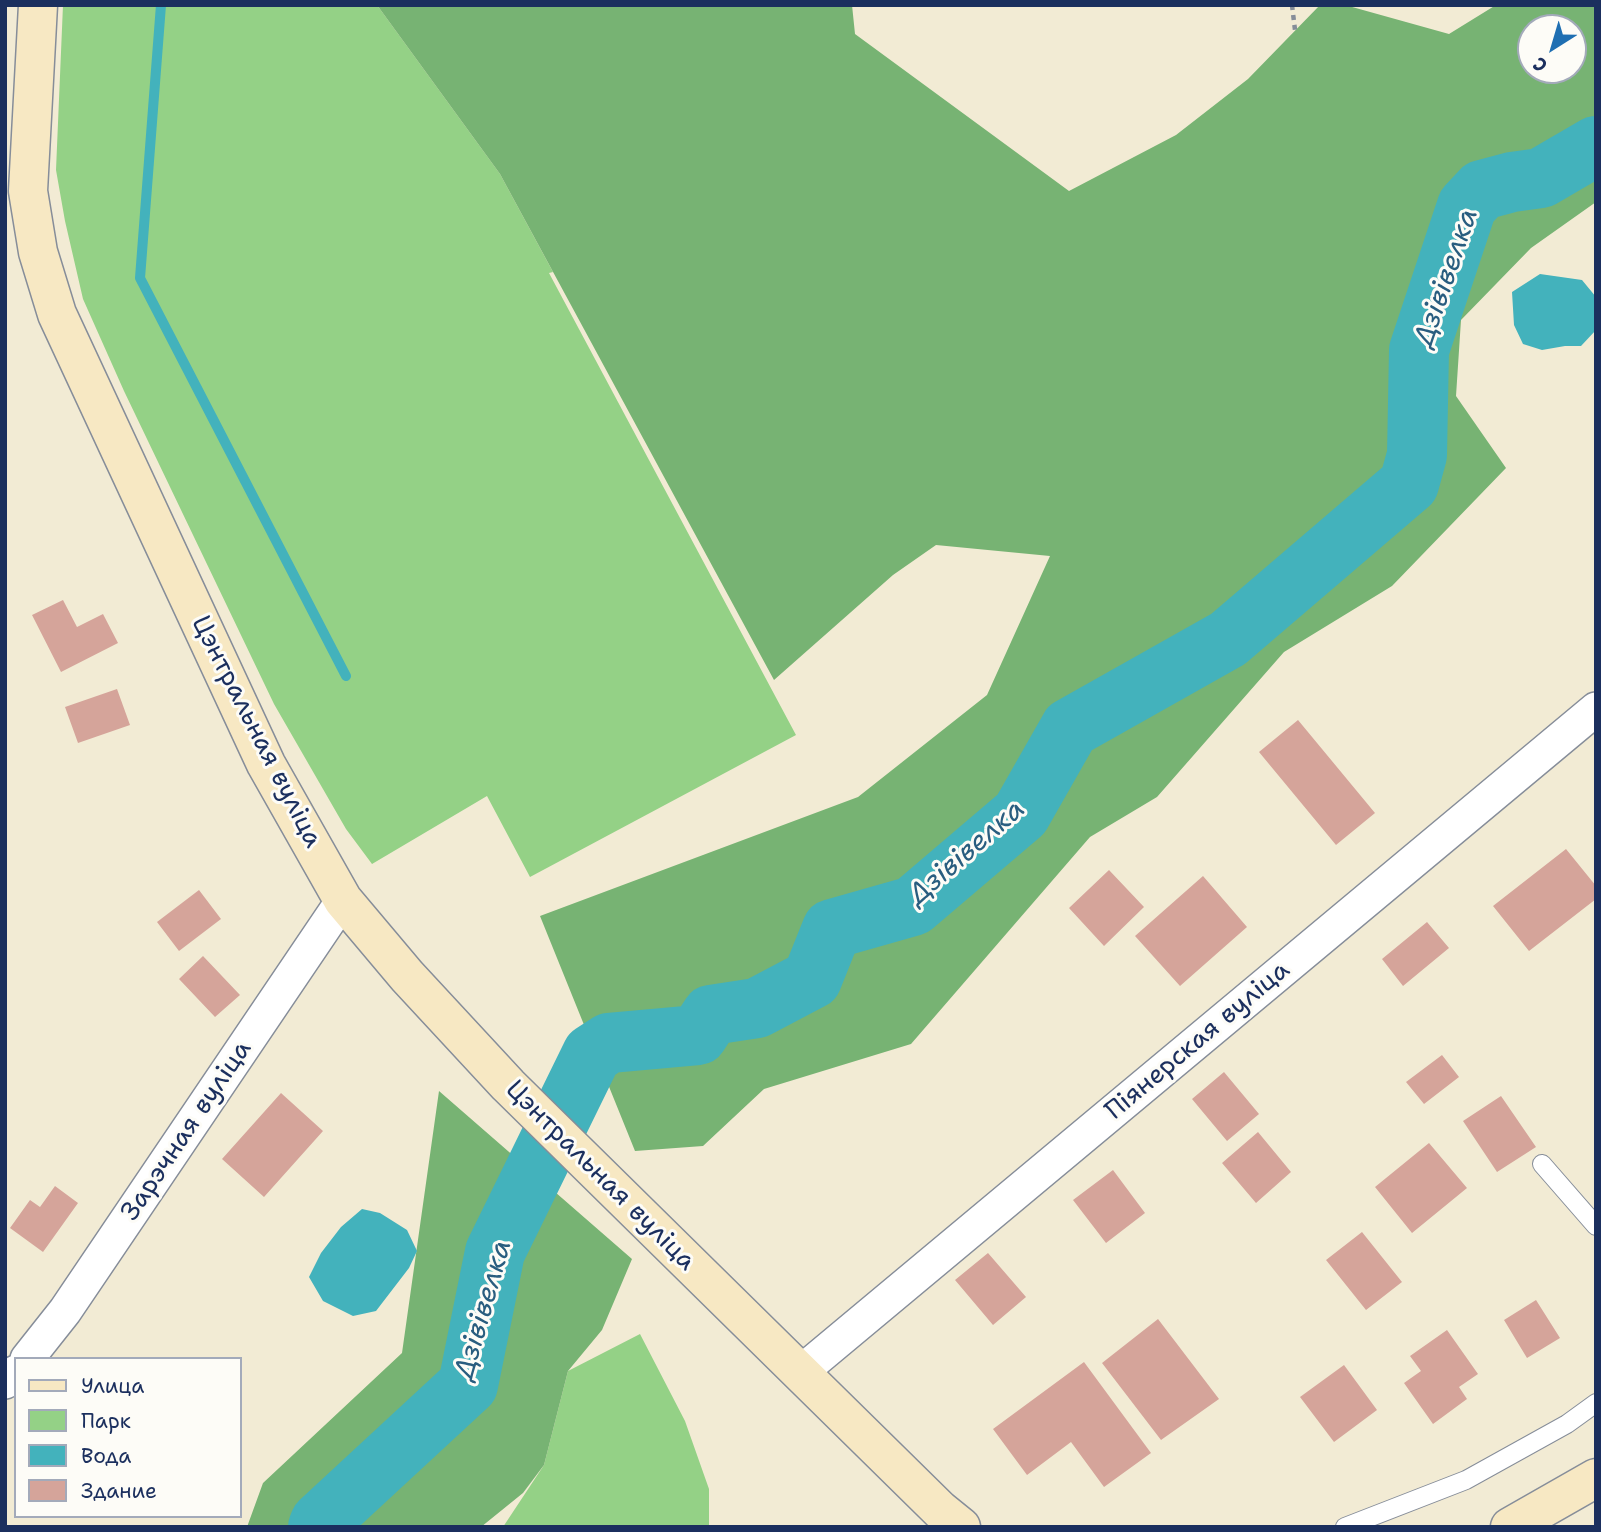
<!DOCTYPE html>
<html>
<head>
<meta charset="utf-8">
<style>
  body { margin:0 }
  #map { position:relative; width:1601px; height:1532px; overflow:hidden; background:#f2ebd4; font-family:"Shantell Sans",sans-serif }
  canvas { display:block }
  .frame { position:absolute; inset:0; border:7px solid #1b2f5e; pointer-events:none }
  .legend { position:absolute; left:14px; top:1357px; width:228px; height:161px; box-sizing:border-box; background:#fdfcf7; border:2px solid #a3aaba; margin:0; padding:9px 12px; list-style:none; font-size:21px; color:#1b2f5e }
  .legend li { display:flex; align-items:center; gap:14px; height:35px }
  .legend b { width:35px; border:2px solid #a3aaba }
  .north { position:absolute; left:1517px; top:14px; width:70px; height:70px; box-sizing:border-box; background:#fdfcf7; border:2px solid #a3aaba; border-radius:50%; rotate:217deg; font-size:19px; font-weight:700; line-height:28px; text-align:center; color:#1b2f5e }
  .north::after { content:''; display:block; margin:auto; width:24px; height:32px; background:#1f6fb2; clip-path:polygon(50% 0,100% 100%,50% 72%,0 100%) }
</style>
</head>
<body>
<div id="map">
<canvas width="1601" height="1532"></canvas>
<div class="frame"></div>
<ul class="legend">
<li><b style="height:9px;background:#f7e8c3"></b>Улица</li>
<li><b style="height:19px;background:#94d186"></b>Парк</li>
<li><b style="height:19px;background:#43b2bc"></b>Вода</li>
<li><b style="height:19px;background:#d5a49a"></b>Здание</li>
</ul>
<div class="north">С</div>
</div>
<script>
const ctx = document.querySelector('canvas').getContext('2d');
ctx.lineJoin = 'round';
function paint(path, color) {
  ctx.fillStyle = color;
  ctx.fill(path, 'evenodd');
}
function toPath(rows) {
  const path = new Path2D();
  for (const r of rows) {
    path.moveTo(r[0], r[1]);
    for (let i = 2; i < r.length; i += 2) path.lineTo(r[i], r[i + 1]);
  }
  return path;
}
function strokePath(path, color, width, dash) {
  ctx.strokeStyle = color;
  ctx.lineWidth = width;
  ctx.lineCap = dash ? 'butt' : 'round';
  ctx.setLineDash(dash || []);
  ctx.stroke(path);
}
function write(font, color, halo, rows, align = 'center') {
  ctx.font = font + ' "Shantell Sans",sans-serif';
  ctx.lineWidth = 6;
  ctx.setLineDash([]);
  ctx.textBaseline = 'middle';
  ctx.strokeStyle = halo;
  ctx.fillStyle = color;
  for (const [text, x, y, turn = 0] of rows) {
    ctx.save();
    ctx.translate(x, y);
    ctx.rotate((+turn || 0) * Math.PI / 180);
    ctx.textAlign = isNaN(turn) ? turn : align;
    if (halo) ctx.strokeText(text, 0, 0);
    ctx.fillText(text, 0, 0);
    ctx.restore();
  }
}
paint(toPath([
  [63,5,377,5,500,174,553,272,549,273,796,735,530,877,487,796,372,864,346,829,274,704,124,391,83,299,65,221,56,170],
  [640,1334,685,1421,709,1489,709,1527,503,1527,544,1465,568,1371]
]), '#94d186');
paint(toPath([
  [377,5,852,5,855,34,1069,191,1176,135,1248,79,1320,5,1345,5,1449,34,1496,5,1596,5,1596,202,1531,248,1461,320,1456,396,1506,468,1392,586,1284,652,1157,797,1090,837,911,1044,764,1089,703,1146,635,1151,540,916,858,797,987,695,1050,556,936,545,893,575,774,680,500,174],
  [1531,28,1573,28,1573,70,1531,70],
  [439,1091,632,1259,602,1330,568,1371,544,1465,523,1493,481,1527,247,1527,263,1483,402,1353]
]), '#77b373');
paint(toPath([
  [1540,274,1582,280,1596,297,1596,330,1581,346,1565,346,1542,350,1523,344,1514,325,1512,292],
  [362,1209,380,1213,407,1230,417,1251,409,1268,376,1311,353,1316,323,1301,309,1277,321,1253,341,1227]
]), '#43b2bc');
strokePath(toPath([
  [161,5,140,278,346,676]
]), '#43b2bc', 10);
strokePath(toPath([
  [318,1527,320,1522,468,1385,495,1252,592,1054,609,1043,698,1035,711,1015,757,1008,812,979,832,929,913,906,1021,814,1070,728,1228,639,1409,484,1417,455,1419,350,1467,206,1482,190,1512,182,1541,178,1596,146]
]), '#43b2bc', 60);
paint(toPath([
  [63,600,77,627,103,614,118,643,61,672,32,615],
  [117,689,130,725,78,743,65,707],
  [1298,720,1375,813,1336,845,1259,752],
  [1566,849,1596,886,1596,899,1529,951,1493,906],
  [1109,870,1144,907,1104,946,1069,908],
  [1203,876,1247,927,1180,986,1135,936],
  [199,890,221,919,179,951,157,922],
  [1427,922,1449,948,1403,986,1382,959],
  [203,956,240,995,215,1017,179,979],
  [1442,1055,1459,1077,1424,1104,1406,1082],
  [1224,1072,1259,1114,1227,1141,1192,1099],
  [281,1093,323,1131,264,1197,222,1159],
  [1501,1096,1536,1147,1497,1172,1463,1121],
  [1258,1132,1291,1172,1256,1203,1222,1163],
  [1429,1143,1467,1188,1412,1233,1375,1187],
  [1113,1170,1145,1213,1106,1243,1073,1200],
  [55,1186,78,1203,43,1252,10,1228,30,1200,40,1207],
  [1362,1232,1402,1282,1366,1310,1326,1260],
  [988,1253,1026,1297,993,1325,955,1280],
  [1536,1300,1560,1338,1527,1358,1504,1320],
  [1158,1319,1219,1399,1161,1440,1102,1363],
  [1447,1330,1478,1374,1459,1387,1467,1399,1433,1424,1404,1383,1421,1371,1410,1356],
  [1084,1362,1151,1453,1104,1487,1071,1442,1027,1475,993,1429],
  [1344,1365,1377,1410,1334,1442,1300,1397]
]), '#d5a49a');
const lane = toPath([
  [1542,1164,1596,1226],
  [1345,1527,1466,1480,1567,1424,1596,1403]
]);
const street = toPath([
  [27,1359,65,1311,343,900],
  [801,1372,1596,709],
  [5,1382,16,1372]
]);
const secondary = toPath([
  [38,5,28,191,38,252,57,314,266,764,343,900,407,976,508,1085,940,1510,961,1527],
  [1510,1527,1596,1478]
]);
strokePath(lane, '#868d99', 20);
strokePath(street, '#868d99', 36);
strokePath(secondary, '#868d99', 41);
strokePath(toPath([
  [1292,5,1295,30]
]), '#868d99', 4.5, [5, 5]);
strokePath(lane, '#fff', 18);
strokePath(street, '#fff', 33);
strokePath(secondary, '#f7e8c3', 38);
write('26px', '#1b2f5e', '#fdfcf7', [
  ["Цэнтральная вуліца",256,732,63],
  ["Піянерская вуліца",1198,1041,-40],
  ["Зарэчная вуліца",187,1131,-56],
  ["Цэнтральная вуліца",600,1176,45]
]);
write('italic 28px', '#295d7f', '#fdfcf7', [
  ["Дзівівелка",1447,278,-71],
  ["Дзівівелка",967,853,-41],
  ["Дзівівелка",484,1310,-74]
]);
</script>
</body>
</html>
